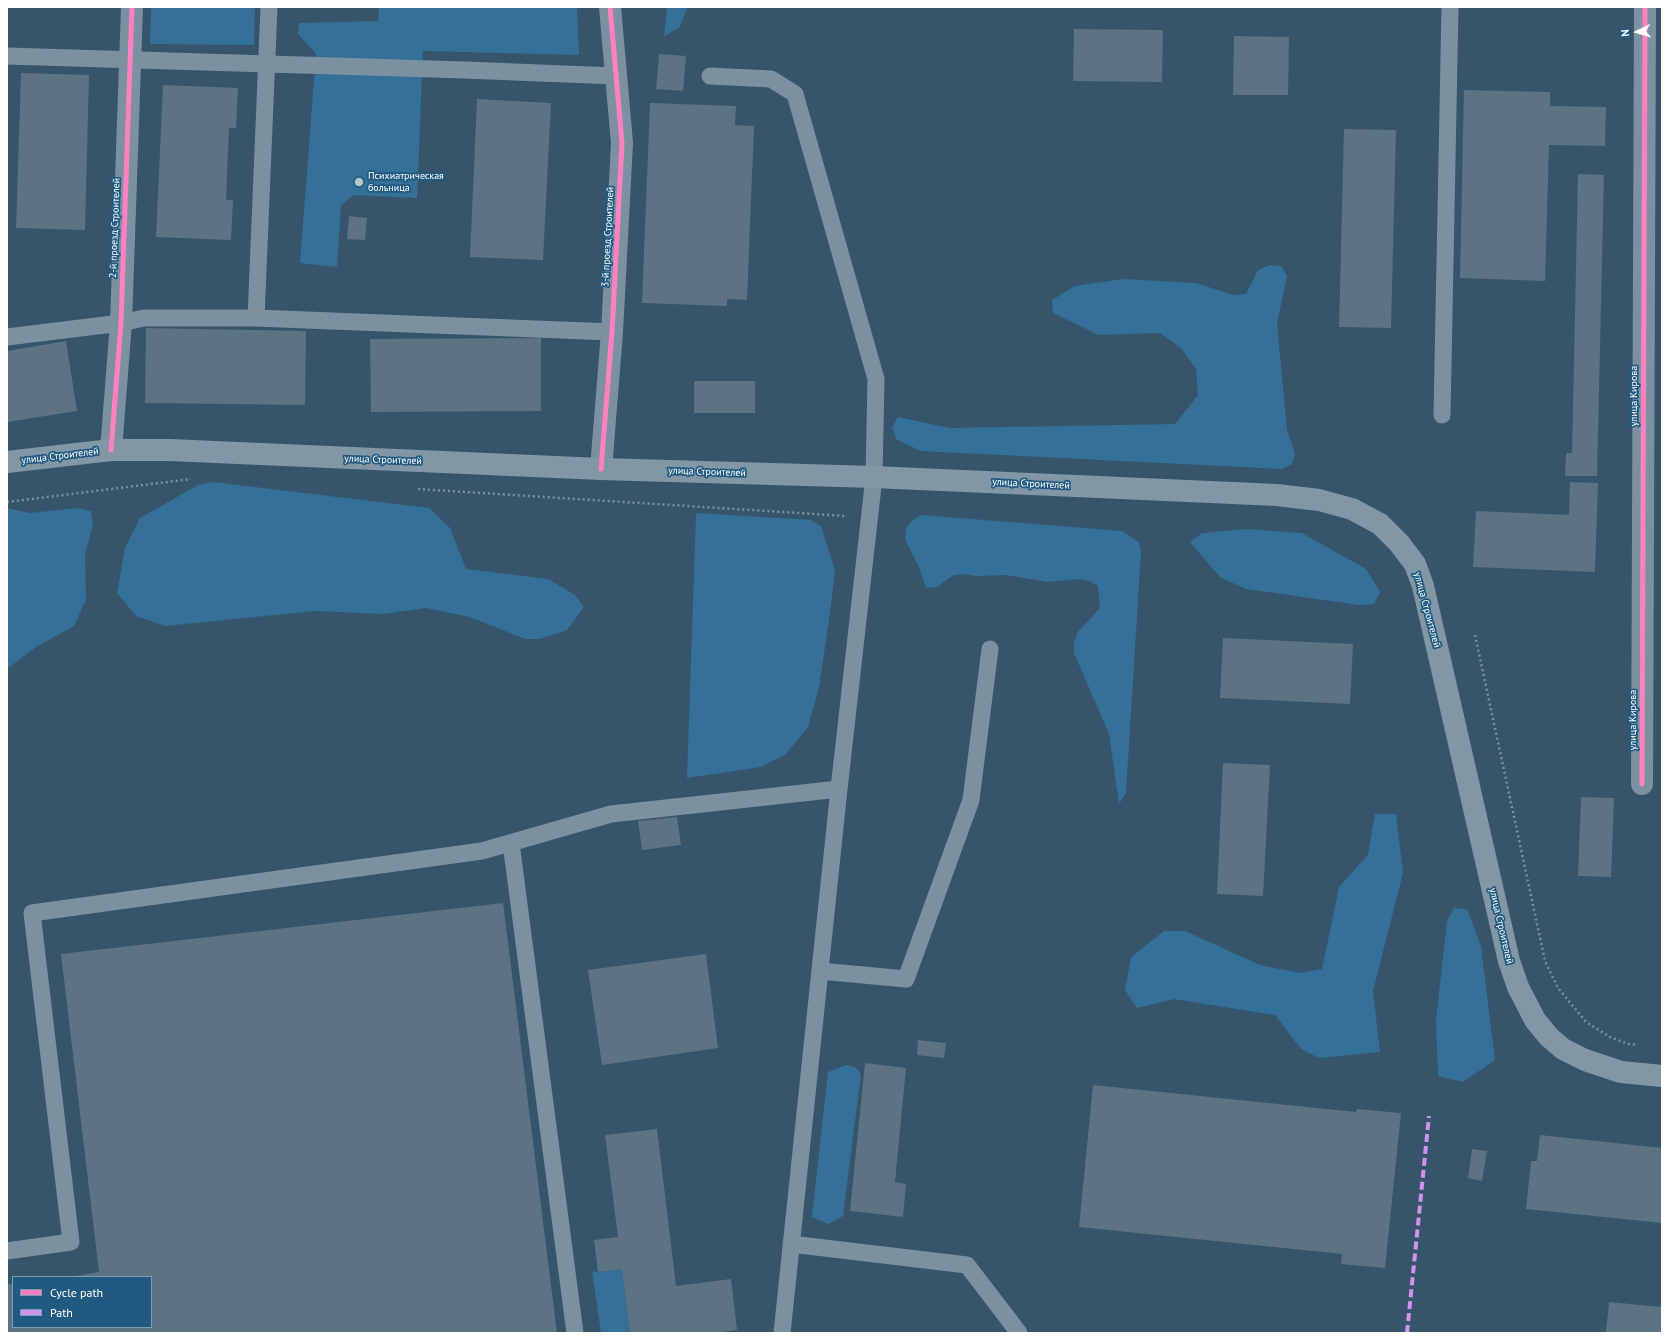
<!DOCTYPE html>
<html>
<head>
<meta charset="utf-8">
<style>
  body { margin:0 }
  #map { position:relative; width:1669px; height:1340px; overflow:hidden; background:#36556a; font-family:"PT Sans",sans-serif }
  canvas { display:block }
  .frame { position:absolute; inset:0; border:8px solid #fff; pointer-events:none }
  .legend { position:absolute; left:12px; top:1276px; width:140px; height:52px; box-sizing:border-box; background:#205a80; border:1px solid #799cb3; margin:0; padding:5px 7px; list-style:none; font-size:12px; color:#fff }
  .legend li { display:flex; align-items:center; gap:8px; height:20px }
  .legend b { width:20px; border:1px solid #799cb3 }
  .north { position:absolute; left:1617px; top:12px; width:40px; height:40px; -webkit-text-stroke:3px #205a80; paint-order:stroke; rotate:265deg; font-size:11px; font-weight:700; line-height:16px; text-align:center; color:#fff }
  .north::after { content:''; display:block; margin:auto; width:14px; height:18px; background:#fff; clip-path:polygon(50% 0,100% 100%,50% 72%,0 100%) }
</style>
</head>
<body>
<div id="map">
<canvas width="1669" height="1340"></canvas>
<div class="frame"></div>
<ul class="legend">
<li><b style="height:5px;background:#ff80c0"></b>Cycle path</li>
<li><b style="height:5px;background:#d193ec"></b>Path</li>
</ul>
<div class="north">N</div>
</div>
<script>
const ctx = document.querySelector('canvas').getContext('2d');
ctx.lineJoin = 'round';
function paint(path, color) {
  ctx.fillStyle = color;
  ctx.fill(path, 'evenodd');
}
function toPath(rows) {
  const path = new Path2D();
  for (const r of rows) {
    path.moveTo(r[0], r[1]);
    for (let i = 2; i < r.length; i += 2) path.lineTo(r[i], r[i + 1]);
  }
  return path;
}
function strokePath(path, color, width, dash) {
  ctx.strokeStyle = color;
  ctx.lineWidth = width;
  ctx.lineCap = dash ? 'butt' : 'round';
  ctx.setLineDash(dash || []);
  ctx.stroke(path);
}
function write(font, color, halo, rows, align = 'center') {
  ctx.font = font + ' "PT Sans",sans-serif';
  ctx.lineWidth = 3.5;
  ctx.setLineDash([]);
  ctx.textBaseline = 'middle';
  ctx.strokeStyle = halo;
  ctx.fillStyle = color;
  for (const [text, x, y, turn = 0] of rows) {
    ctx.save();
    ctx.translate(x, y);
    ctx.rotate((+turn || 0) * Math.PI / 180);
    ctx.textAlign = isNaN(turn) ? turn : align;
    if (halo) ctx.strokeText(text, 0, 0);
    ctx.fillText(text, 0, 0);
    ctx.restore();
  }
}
paint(toPath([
  [151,7,255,7,254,45,150,44],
  [379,7,577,7,579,55,423,51,417,198,354,195,341,205,337,267,300,263,316,54,298,34,299,23,378,21],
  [667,7,688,7,679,28,664,36],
  [1270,265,1281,266,1287,276,1277,323,1287,430,1295,453,1292,464,1282,469,921,451,897,440,892,428,898,417,949,428,1175,424,1198,395,1196,369,1181,348,1160,333,1099,335,1053,313,1052,300,1075,286,1124,279,1196,283,1233,295,1246,294,1258,270],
  [213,482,429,508,450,528,466,569,548,579,575,595,584,607,567,630,540,639,525,639,470,617,426,608,383,614,315,611,165,626,136,616,117,593,125,548,140,518,198,485],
  [7,508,30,513,77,508,91,511,93,525,85,554,86,600,74,626,36,647,7,669],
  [696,513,811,520,821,526,835,570,829,620,819,687,808,727,786,754,761,767,687,778],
  [922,515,1122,531,1139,542,1141,552,1126,793,1119,804,1109,734,1074,653,1074,642,1078,632,1100,608,1098,586,1089,581,1079,579,1047,582,1006,575,975,576,965,574,954,575,937,587,926,588,919,567,905,539,906,528,913,520],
  [1246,529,1302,533,1366,569,1380,592,1374,604,1359,605,1246,589,1220,577,1190,542,1202,533],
  [1375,814,1396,814,1403,873,1373,991,1380,1052,1319,1058,1301,1049,1275,1015,1174,999,1137,1008,1125,990,1131,957,1164,931,1185,931,1260,965,1300,973,1322,969,1339,887,1368,855],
  [1454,908,1467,909,1481,946,1495,1060,1463,1082,1438,1076,1436,1020,1447,921],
  [846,1065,855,1067,861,1074,843,1216,828,1224,812,1217,828,1072],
  [622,1269,630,1333,601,1333,592,1271,598,1272]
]), '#347097');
paint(toPath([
  [1074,29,1163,30,1162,82,1073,81],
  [1234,36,1289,37,1288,95,1233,95],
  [659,54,686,56,683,91,656,89],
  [21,73,89,75,85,230,16,228],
  [163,85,238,88,236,128,229,128,226,200,233,200,231,240,156,237],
  [1464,90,1550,92,1550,106,1606,107,1605,146,1549,145,1545,281,1460,278],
  [477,99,551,103,543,260,470,257],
  [650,103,736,106,735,125,754,126,747,300,727,299,727,306,642,303],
  [1344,129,1396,130,1391,328,1339,327],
  [1578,174,1604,175,1597,476,1565,476,1566,453,1572,453],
  [349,216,367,218,365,240,347,239],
  [146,328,306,331,305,405,145,403],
  [541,338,541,411,371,412,370,339],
  [66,341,77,411,7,422,7,351],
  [694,381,755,381,755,413,694,413],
  [1570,482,1598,483,1595,572,1473,567,1476,511,1569,515],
  [1223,638,1353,644,1350,704,1220,698],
  [1223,763,1270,765,1263,896,1217,894],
  [1581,797,1614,798,1611,877,1578,876],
  [677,817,681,845,642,850,638,821],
  [503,903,557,1333,7,1333,7,1284,13,1284,13,1327,151,1327,151,1277,70,1277,99,1272,61,954],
  [706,954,718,1048,602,1065,588,970],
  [918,1040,946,1043,944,1058,917,1055],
  [865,1063,906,1068,895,1182,906,1184,903,1217,850,1211],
  [1093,1085,1356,1112,1357,1109,1401,1113,1385,1268,1341,1264,1342,1254,1079,1227],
  [657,1129,676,1286,731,1279,737,1330,715,1333,630,1333,622,1269,598,1272,594,1240,618,1237,605,1135],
  [1540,1135,1662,1148,1662,1223,1526,1209,1531,1161,1537,1161],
  [1472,1149,1487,1151,1482,1181,1468,1178],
  [1609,1302,1662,1307,1662,1333,1606,1333]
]), '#5b7383');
strokePath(toPath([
  [418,489,846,516],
  [7,502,191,479],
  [1475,635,1545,961,1558,988,1586,1022,1610,1037,1628,1044,1636,1045]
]), '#7c91a0', 2.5, [2, 3]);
strokePath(toPath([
  [7,56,465,70,615,76],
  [710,76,771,79,795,94,876,379,874,477,839,789,782,1333],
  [256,318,269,7],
  [7,337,121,323,144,318,256,318,612,332],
  [1442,415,1450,7],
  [511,843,575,1333],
  [820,971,906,979,971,800,990,649],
  [791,1244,967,1265,1019,1333],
  [7,1251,71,1242,32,913,482,851,611,814,839,789]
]), '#7c91a0', 17);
strokePath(toPath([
  [111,450,121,323,132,7],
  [601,469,612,332,622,143,610,7],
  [1642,784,1645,7]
]), '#7c91a0', 22);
strokePath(toPath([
  [7,462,111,450,170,450,601,469,874,477,1277,495,1319,500,1352,509,1380,524,1399,543,1415,564,1423,586,1509,961,1518,987,1535,1020,1549,1037,1563,1049,1585,1060,1621,1072,1662,1076]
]), '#8297a6', 22);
strokePath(toPath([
  [1407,1333,1429,1116]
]), '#d193ec', 4, [8, 4]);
strokePath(toPath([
  [111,450,121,323,132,7],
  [601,469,612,332,622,143,610,7],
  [1642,784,1645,7]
]), '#ff80c0', 5);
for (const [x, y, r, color] of [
  [359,182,5,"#b9c4cb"]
]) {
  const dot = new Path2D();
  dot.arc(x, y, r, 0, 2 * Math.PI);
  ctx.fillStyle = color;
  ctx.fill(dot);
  strokePath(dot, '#205a80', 1.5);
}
write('10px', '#fff', '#205a80', [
  ["Психиатрическая",368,176],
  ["больница",368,188]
], 'left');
write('10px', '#fff', '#205a80', [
  ["2-й проезд Строителей",115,228,-88],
  ["3-й проезд Строителей",608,237,-87],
  ["улица Кирова",1634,396,-90],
  ["улица Строителей",60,456,-7],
  ["улица Строителей",383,460,2],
  ["улица Строителей",707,472,2],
  ["улица Строителей",1031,484,3],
  ["улица Строителей",1427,610,75],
  ["улица Кирова",1633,720,-90],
  ["улица Строителей",1501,926,77]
]);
</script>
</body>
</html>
